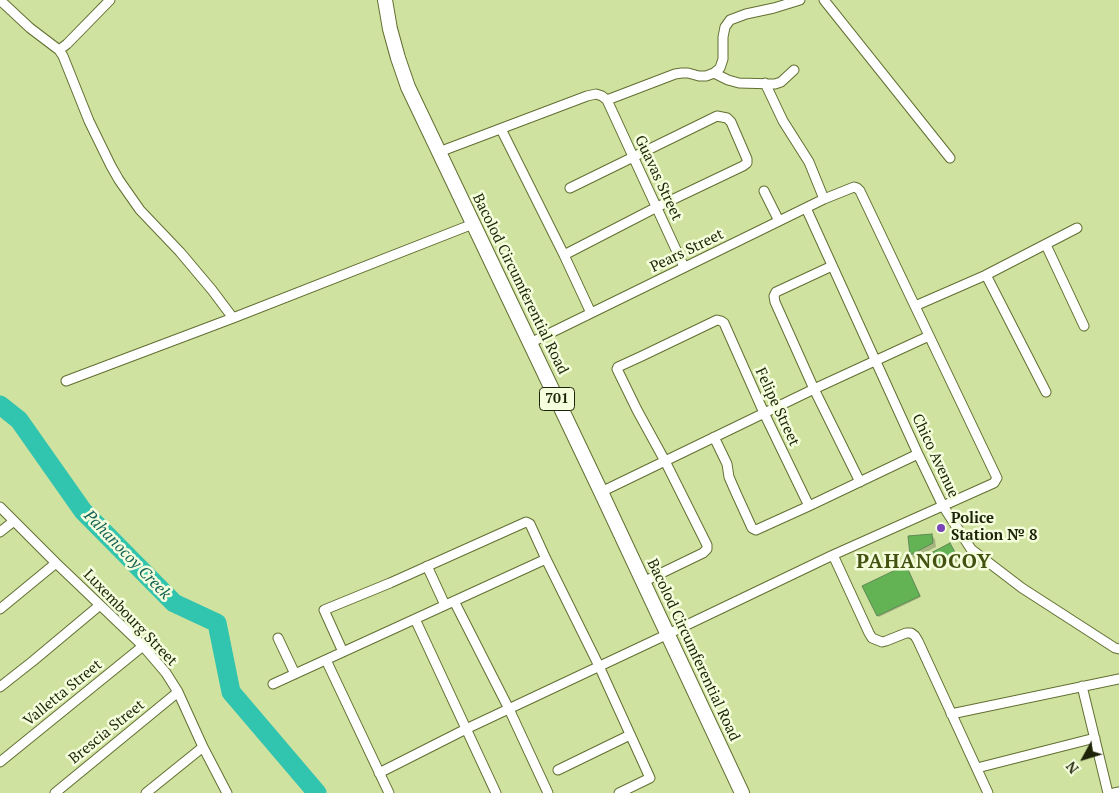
<!DOCTYPE html>
<html>
<head>
<meta charset="utf-8">
<style>
  body { margin:0 }
  #map { position:relative; width:1119px; height:793px; overflow:hidden; background:#d0e2a0; font-family:"PT Serif",serif }
  canvas { display:block }
  .north { position:absolute; left:1059px; top:733px; width:50px; height:50px; -webkit-text-stroke:4px #f5ffdd; paint-order:stroke; rotate:231deg; font-size:14px; font-weight:700; line-height:20px; text-align:center; color:#1d2308 }
  .north::after { content:''; display:block; margin:auto; width:18px; height:22px; background:#1d2308; clip-path:polygon(50% 0,100% 100%,50% 72%,0 100%) }
</style>
</head>
<body>
<div id="map">
<canvas width="1119" height="793"></canvas>
<div class="north">N</div>
</div>
<script>
const ctx = document.querySelector('canvas').getContext('2d');
ctx.lineJoin = 'round';
function paint(path, color) {
  ctx.fillStyle = color;
  ctx.fill(path, 'evenodd');
}
function toPath(rows) {
  const path = new Path2D();
  for (const r of rows) {
    path.moveTo(r[0], r[1]);
    for (let i = 2; i < r.length; i += 2) path.lineTo(r[i], r[i + 1]);
  }
  return path;
}
function strokePath(path, color, width, dash) {
  ctx.strokeStyle = color;
  ctx.lineWidth = width;
  ctx.lineCap = dash ? 'butt' : 'round';
  ctx.setLineDash(dash || []);
  ctx.stroke(path);
}
function write(font, color, halo, rows, align = 'center') {
  ctx.font = font + ' "PT Serif",serif';
  ctx.lineWidth = 5;
  ctx.setLineDash([]);
  ctx.textBaseline = 'middle';
  ctx.strokeStyle = halo;
  ctx.fillStyle = color;
  for (const [text, x, y, turn = 0] of rows) {
    ctx.save();
    ctx.translate(x, y);
    ctx.rotate((+turn || 0) * Math.PI / 180);
    ctx.textAlign = isNaN(turn) ? turn : align;
    if (halo) ctx.strokeText(text, 0, 0);
    ctx.fillText(text, 0, 0);
    ctx.restore();
  }
}
paint(toPath([
  [931,535,935,539,936,547,914,558,911,554],
  [949,545,953,548,959,560,942,569,939,565],
  [907,568,921,597,879,617,864,587]
]), '#0003');
strokePath(toPath([
  [0,405,19,420,83,511,174,603,217,623,231,692,317,793]
]), '#31c4ae', 19);
const building = toPath([
  [932,534,933,543,910,555,908,536,932,534],
  [950,543,957,556,938,566,931,553,950,543],
  [906,565,920,596,877,616,862,586,906,565]
]);
paint(building, '#63b354');
strokePath(building, '#5e8856', 1);
const street = toPath([
  [0,0,30,28,59,50],
  [110,0,67,44,59,50,63,56,89,121,111,166,119,180,140,210,180,252,212,290,233,318],
  [824,0,950,158],
  [714,73,728,80,739,83,775,84,781,82,794,70],
  [765,83,783,121,809,162,824,199],
  [607,100,675,74,682,73,688,73,699,76,706,76,714,73,720,68,723,59,723,37,725,27,730,20,746,14,774,8,800,0],
  [501,129,564,255,591,313],
  [439,152,587,96,596,94,602,96,607,100,684,267],
  [764,191,779,221],
  [806,208,918,454,943,506,971,549,1022,588,1115,648,1119,649],
  [1046,245,1084,326],
  [564,255,657,207,743,166,747,163,747,159,731,122,727,118,717,116,570,188],
  [832,266,776,292,774,296,775,302,814,389,860,482],
  [986,275,1077,228],
  [915,306,986,275,1046,392],
  [66,381,233,318,473,224],
  [714,437,727,464,729,477,736,493,752,528,756,530,809,506,918,454],
  [601,492,814,389,929,336],
  [0,507,56,563,143,646,166,673,178,692,203,747,227,793],
  [0,532,14,521],
  [833,555,869,633,872,638,882,642,886,641,906,633,911,633,915,636,918,641,988,793],
  [427,566,445,605],
  [643,582,703,553,707,549,707,545,665,461,637,410,617,369,618,367,642,356,717,320,721,321,724,323,764,413,809,506],
  [454,601,509,709,548,793],
  [0,609,56,563],
  [415,619,496,793],
  [278,638,295,674],
  [343,652,324,610,390,583,526,522,530,524,546,559,599,666,650,778,619,793],
  [326,660,389,793],
  [273,684,546,559],
  [1082,686,1108,793],
  [0,687,33,661,100,605],
  [951,714,1119,679],
  [0,762,143,646],
  [977,768,1095,738],
  [558,770,630,735],
  [379,773,466,729,668,634,833,555,994,483,997,478,860,191,857,188,854,187,824,199,530,343],
  [55,793,178,692],
  [146,793,203,747],
  [1114,793,1119,792]
]);
const primary = toPath([
  [385,0,390,29,398,58,408,87,601,492,742,793]
]);
strokePath(street, '#616f31', 11);
strokePath(primary, '#616f31', 16);
strokePath(street, '#fff', 9);
strokePath(primary, '#fff', 14);
for (const [x, y, r, color] of [
  [941,528,5,"#7944bb"]
]) {
  const dot = new Path2D();
  dot.arc(x, y, r, 0, 2 * Math.PI);
  ctx.fillStyle = color;
  ctx.fill(dot);
  strokePath(dot, '#f5ffdd', 2);
}
for (const [x, y, w] of [
  [557,399,35]
]) {
  const box = new Path2D();
  box.roundRect(x - w / 2, y - 11.5, w, 23, 4);
  ctx.fillStyle = '#f5ffdd';
  ctx.fill(box);
  strokePath(box, '#1d2308', 1);
}
write('bold 14px', '#1d2308', null, [
  ["701",557,399]
]);
write('15px', '#1d2308', '#f5ffdd', [
  ["Guavas Street",658,178,65],
  ["Pears Street",687,251,-26],
  ["Bacolod Circumferential Road",520,284,64],
  ["Felipe Street",777,407,65],
  ["Chico Avenue",935,456,65],
  ["Luxembourg Street",130,618,46],
  ["Bacolod Circumferential Road",693,650,65],
  ["Valletta Street",63,693,-39],
  ["Brescia Street",107,732,-39]
]);
write('bold 15px', '#1d2308', '#f5ffdd', [
  ["Police",951,519],
  ["Station № 8",951,536]
], 'left');
write('italic 16px', '#166256', '#f5ffdd', [
  ["Pahanocoy Creek",127,555,46]
]);
ctx.letterSpacing = '1px';
write('bold 20px', '#445110', '#f5ffdd', [
  ["PAHANOCOY",924,562]
]);
ctx.letterSpacing = '0px';
</script>
</body>
</html>
